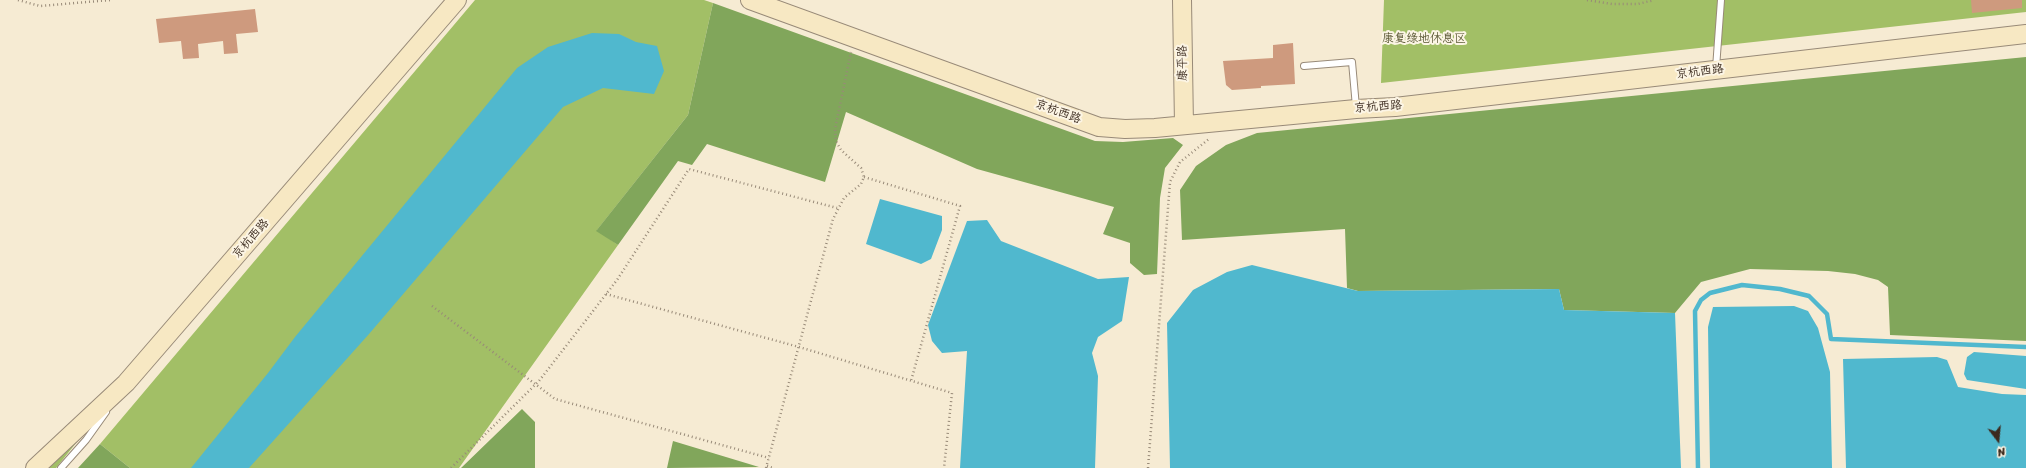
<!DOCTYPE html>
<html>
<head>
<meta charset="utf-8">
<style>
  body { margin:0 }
  #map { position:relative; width:2026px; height:468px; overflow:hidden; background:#f6ebd3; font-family:Sriracha,sans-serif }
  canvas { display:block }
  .north { position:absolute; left:1978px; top:420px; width:40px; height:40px; -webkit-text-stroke:3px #fcf5e5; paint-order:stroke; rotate:164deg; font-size:11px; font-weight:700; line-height:16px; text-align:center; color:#3b2a1e }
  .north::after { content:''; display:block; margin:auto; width:14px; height:18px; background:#3b2a1e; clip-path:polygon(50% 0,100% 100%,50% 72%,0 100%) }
</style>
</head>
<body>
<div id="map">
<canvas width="2026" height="468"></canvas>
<div class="north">N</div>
</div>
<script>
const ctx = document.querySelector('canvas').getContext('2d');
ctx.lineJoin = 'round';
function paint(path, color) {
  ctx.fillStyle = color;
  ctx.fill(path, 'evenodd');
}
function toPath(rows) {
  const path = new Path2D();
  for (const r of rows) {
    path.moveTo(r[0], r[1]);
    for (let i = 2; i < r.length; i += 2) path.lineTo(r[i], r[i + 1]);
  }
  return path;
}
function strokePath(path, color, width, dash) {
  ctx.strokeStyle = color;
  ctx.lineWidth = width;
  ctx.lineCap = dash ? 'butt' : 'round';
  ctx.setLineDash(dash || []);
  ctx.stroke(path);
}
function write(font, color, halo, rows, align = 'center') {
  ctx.font = font + ' Sriracha,"LXGW WenKai TC",sans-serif';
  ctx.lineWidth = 4;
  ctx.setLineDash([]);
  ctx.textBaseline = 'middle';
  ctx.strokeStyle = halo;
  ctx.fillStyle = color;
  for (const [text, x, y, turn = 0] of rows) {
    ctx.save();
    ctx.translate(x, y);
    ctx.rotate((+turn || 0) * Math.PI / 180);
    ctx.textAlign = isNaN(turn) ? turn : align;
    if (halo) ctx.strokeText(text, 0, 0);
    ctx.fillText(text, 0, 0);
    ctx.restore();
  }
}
paint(toPath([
  [475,0,704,0,713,3,688,115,597,230,618,245,459,468,130,468,100,444],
  [1384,0,2026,0,2026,12,1381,83],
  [88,428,56,468,46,468]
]), '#a2bf66');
paint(toPath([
  [713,3,1095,141,1123,142,1173,138,1183,145,1165,168,1160,198,1157,274,1144,275,1130,263,1130,243,1103,234,1114,207,977,169,846,112,825,182,707,144,692,165,678,161,618,245,596,231,688,115],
  [2026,57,2026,341,1890,335,1888,287,1878,280,1855,274,1828,271,1750,269,1701,282,1675,313,1564,310,1559,289,1358,291,1347,288,1345,229,1182,240,1180,190,1196,166,1226,145,1257,133],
  [522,409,535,422,535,468,461,468],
  [673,441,759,467,667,468],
  [100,444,130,468,78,468]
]), '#81a65b');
paint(toPath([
  [592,33,619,34,636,42,657,46,664,71,654,94,603,88,563,107,369,334,249,468,191,468,268,373,295,337,517,68,548,47],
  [880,199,942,216,942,230,931,259,921,264,866,244],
  [987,220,1001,241,1098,279,1129,277,1122,321,1098,337,1092,353,1098,376,1095,468,960,468,967,351,942,353,932,341,928,325,967,221],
  [1252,265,1358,291,1559,289,1564,310,1675,313,1681,468,1170,468,1167,323,1193,290,1227,272],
  [1794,306,1808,311,1818,328,1830,372,1832,468,1710,468,1708,327,1713,307],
  [1974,352,2026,356,2026,389,1967,380,1964,374,1967,357],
  [1937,357,1947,360,1958,387,2002,394,2026,395,2026,468,1846,468,1843,359]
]), '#50b8ce');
strokePath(toPath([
  [1698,468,1695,311,1701,300,1710,293,1742,285,1780,289,1809,296,1827,314,1831,339,2026,347]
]), '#50b8ce', 4.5);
paint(toPath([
  [1971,0,2022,0,2022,8,1972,13],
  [255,9,258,32,236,34,238,53,224,54,223,41,198,44,199,58,183,59,181,41,159,43,156,19],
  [1293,43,1295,84,1261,86,1261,88,1232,90,1226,85,1223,61,1273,58,1273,45]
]), '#ce9a7e');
const lane = toPath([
  [1304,66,1352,62,1356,107],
  [1716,68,1721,0],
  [61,468,86,440,106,412]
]);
const secondary = toPath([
  [750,0,1099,127,1125,129,1155,128,1356,109,1395,107,2026,34],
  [1182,0,1184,125],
  [35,468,126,383,457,0]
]);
strokePath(lane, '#988a78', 8);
strokePath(secondary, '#988a78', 20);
strokePath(toPath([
  [18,0,40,6,111,0],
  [1587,0,1612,4,1638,4,1654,0],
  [864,177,960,206,911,381],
  [606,294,799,347,952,393,944,468],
  [432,306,555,399,769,458],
  [767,466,773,468],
  [451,468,539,381,617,280,689,169,837,208],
  [766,468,833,219,844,198,861,184,864,177,861,168,841,150,836,141,835,129,851,52],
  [1148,468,1170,182,1180,162,1209,139]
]), '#988a78', 2.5, [1, 3]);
strokePath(lane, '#fff', 6);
strokePath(secondary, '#f7e8c3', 18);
write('12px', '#5a5734', '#fcf5e5', [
  ["康复绿地休息区",1424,39]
]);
write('12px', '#3b2a1e', '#fcf5e5', [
  ["康平路",1183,63,-91],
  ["京杭西路",1700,72,-7],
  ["京杭西路",1378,107,-4],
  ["京杭西路",1058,112,20],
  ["京杭西路",251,239,-49]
]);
</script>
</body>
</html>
